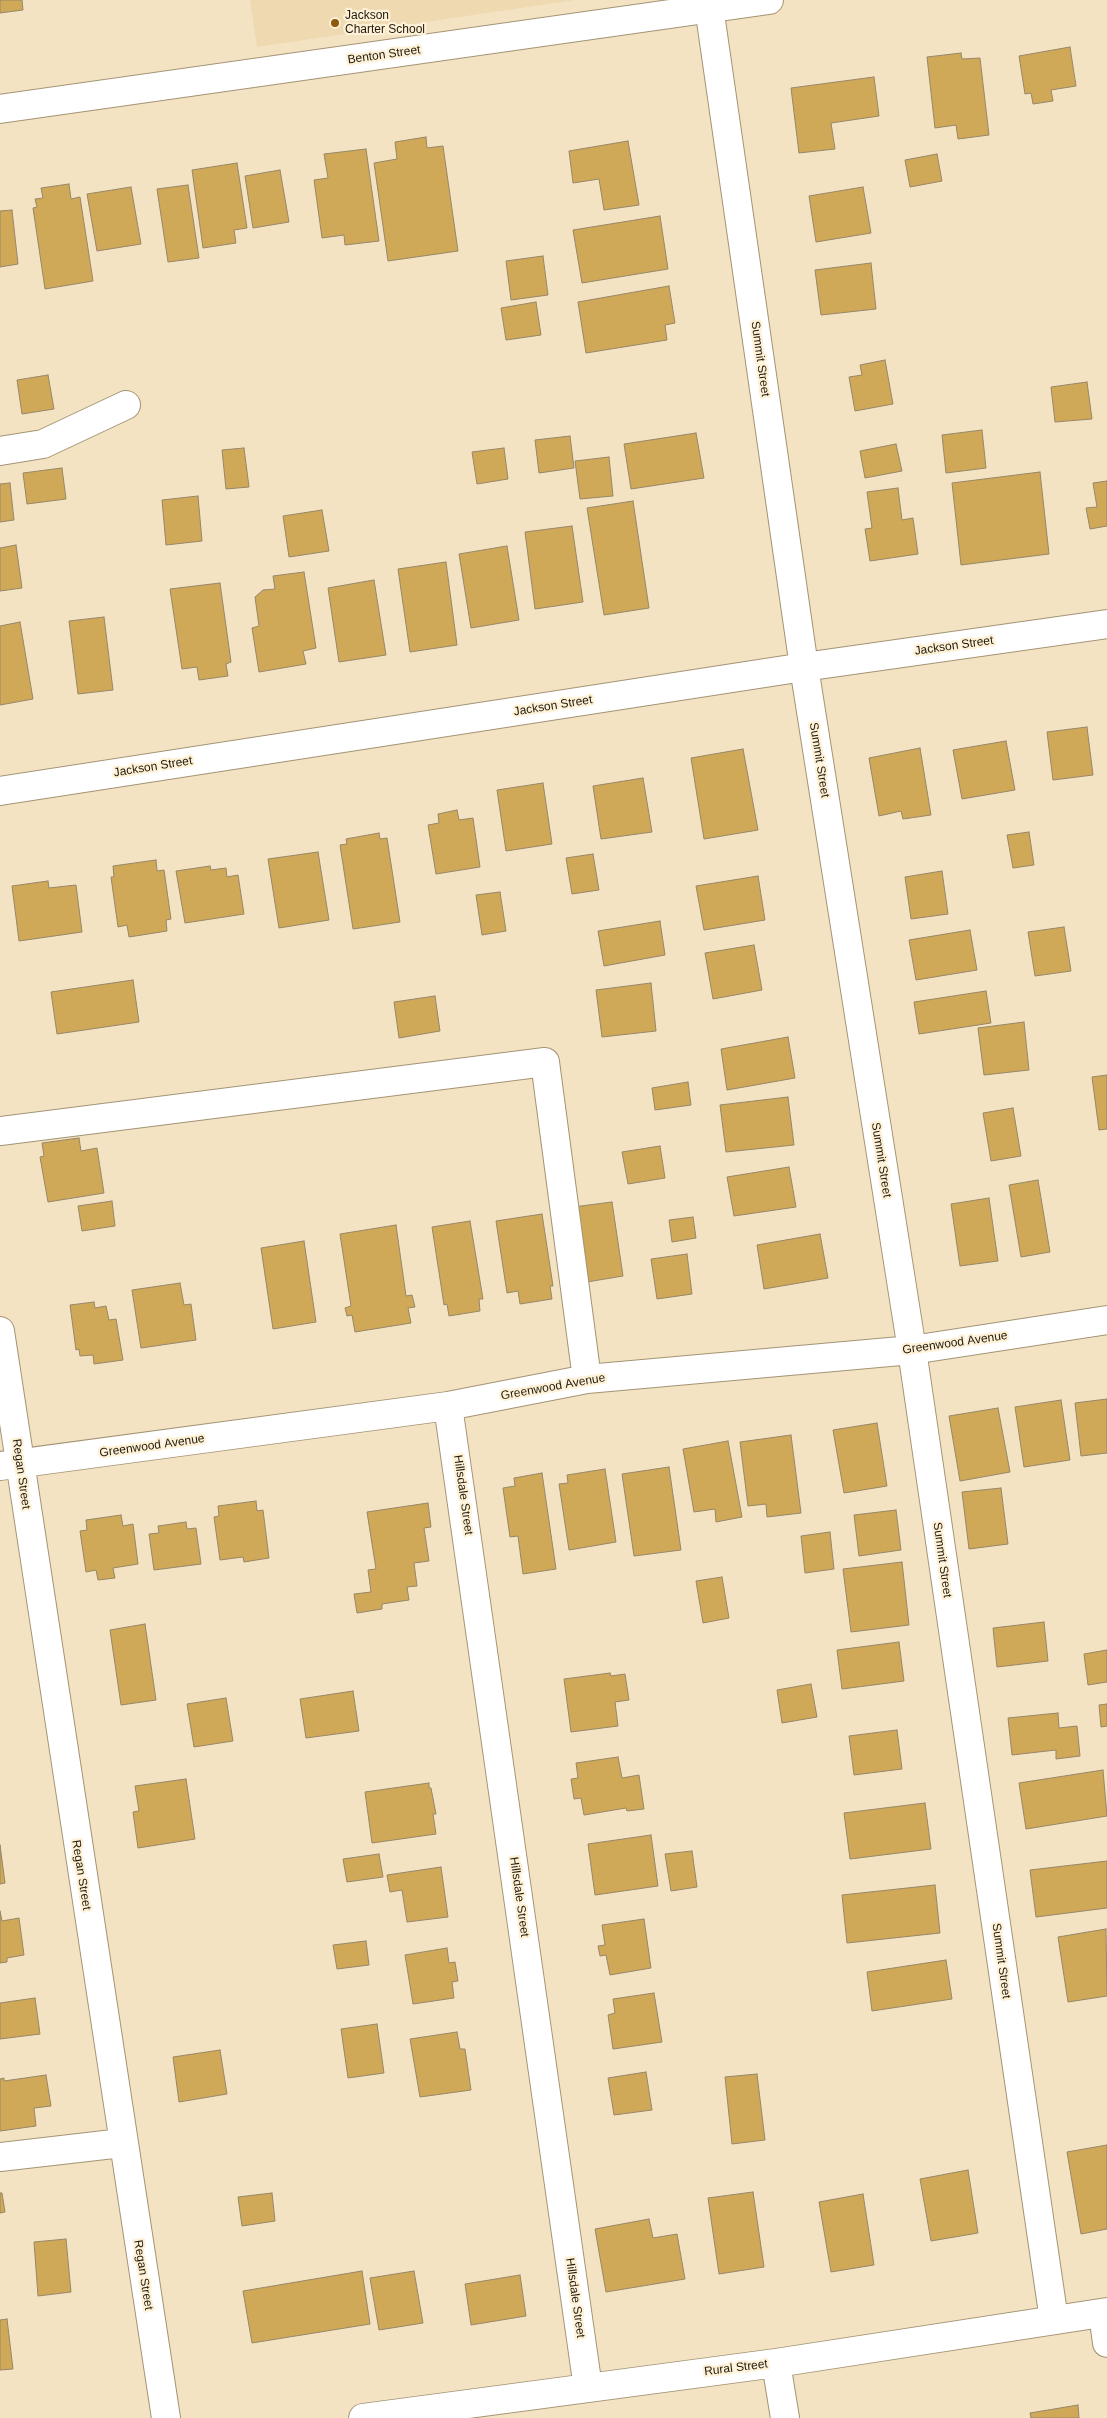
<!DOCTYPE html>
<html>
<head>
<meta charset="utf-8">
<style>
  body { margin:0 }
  canvas { display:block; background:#f4e3c2 }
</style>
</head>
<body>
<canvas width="1107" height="2418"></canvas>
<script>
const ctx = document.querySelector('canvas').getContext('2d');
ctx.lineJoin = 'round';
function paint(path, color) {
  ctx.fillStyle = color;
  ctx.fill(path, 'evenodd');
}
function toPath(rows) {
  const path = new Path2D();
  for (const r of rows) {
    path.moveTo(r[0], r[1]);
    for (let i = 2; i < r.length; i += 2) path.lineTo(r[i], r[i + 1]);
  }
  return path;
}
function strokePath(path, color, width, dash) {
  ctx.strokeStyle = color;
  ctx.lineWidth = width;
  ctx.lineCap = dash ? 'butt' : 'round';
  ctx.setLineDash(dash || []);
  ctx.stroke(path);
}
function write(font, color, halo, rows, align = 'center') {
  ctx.font = font + ' Helvetica,sans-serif';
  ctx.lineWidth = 4.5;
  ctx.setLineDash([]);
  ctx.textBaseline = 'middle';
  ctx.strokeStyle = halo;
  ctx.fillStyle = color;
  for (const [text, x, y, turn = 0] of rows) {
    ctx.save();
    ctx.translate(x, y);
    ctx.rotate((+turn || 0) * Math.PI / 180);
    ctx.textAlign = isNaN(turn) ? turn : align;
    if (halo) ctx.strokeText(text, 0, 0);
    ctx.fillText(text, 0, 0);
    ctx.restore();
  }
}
paint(toPath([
  [250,0,575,0,257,47]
]), '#eed9b1');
const building = toPath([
  [0,0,22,0,23,10,0,13,0,0],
  [1070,47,1076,86,1051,90,1053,101,1033,104,1031,93,1025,94,1019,56,1070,47],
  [961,53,962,59,980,58,989,135,958,139,956,125,935,128,927,57,961,53],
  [874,77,879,116,831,123,835,149,799,153,791,88,874,77],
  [426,137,427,148,443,146,458,251,388,261,374,163,397,159,395,142,426,137],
  [628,141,639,205,604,210,599,179,573,183,569,151,628,141],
  [366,149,379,241,345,245,344,235,322,238,314,180,328,178,324,154,366,149],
  [937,154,942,181,910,187,905,160,937,154],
  [237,163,247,228,234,230,236,243,203,248,192,170,237,163],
  [280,170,289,222,253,228,245,176,280,170],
  [69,184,71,199,80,197,93,281,45,289,33,208,37,207,35,199,43,198,41,188,69,184],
  [188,185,199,258,168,262,157,189,188,185],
  [131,187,141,244,97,251,87,194,131,187],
  [863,187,871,233,816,242,809,196,863,187],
  [12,210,18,264,0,267,0,211,12,210],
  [660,216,668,269,582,283,573,230,660,216],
  [543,256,548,295,511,300,506,261,543,256],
  [871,263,876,309,821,315,815,270,871,263],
  [669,286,675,323,665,325,667,340,586,353,578,302,669,286],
  [536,302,541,335,506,340,501,308,536,302],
  [885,360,893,404,855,411,849,377,862,375,860,365,885,360],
  [48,375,54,409,22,414,17,380,48,375],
  [1087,382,1092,419,1055,422,1051,387,1087,382],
  [982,430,986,468,946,473,942,435,982,430],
  [696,433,704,478,631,489,624,444,696,433],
  [570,436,574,468,539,473,535,440,570,436],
  [896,444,902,471,865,478,860,451,896,444],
  [244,448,249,487,226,489,222,450,244,448],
  [504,448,508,479,477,484,472,452,504,448],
  [609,457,613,496,580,499,575,461,609,457],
  [62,468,66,499,27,504,23,473,62,468],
  [1040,472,1049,554,961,565,952,483,1040,472],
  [1107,481,1107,526,1090,529,1086,508,1097,507,1093,483,1107,481],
  [10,483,14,520,0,522,0,484,10,483],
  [898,488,902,520,913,518,918,554,870,561,865,529,872,528,867,492,898,488],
  [198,496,202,541,166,545,162,500,198,496],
  [633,501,649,608,604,615,587,508,633,501],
  [322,510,329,551,289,557,283,516,322,510],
  [572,526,583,602,535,609,525,532,572,526],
  [16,545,22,588,0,591,0,548,16,545],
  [507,546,519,620,471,628,459,554,507,546],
  [446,562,457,645,410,652,398,569,446,562],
  [304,572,316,648,303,651,306,664,259,672,252,628,259,626,255,597,263,590,275,589,273,576,304,572],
  [374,580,386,655,339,662,328,588,374,580],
  [220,583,231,662,226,664,228,676,199,680,197,667,182,669,170,589,220,583],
  [104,617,113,690,78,694,69,621,104,617],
  [20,622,33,699,0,705,0,626,20,622],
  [1087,727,1093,775,1053,780,1047,732,1087,727],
  [1006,741,1015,790,962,799,953,750,1006,741],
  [920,748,931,815,903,819,901,811,879,816,869,758,920,748],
  [743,749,758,830,704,839,691,758,743,749],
  [643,778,652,832,601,839,593,786,643,778],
  [543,783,552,844,506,851,497,790,543,783],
  [457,810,459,820,473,818,480,867,436,874,428,825,439,823,438,814,457,810],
  [1029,832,1034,865,1013,868,1007,835,1029,832],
  [379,833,380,839,387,838,400,922,353,929,340,845,347,844,346,839,379,833],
  [318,852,329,920,279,928,268,859,318,852],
  [593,854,599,890,572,894,566,858,593,854],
  [156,860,157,871,164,870,171,919,166,920,167,931,129,937,127,925,118,927,111,877,114,877,113,866,156,860],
  [210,866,211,870,226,868,227,877,238,875,244,914,185,923,176,871,210,866],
  [942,871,948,914,911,919,905,877,942,871],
  [758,876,765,920,704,930,696,886,758,876],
  [48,881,49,888,76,885,82,932,19,941,12,886,48,881],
  [500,892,506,931,482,935,476,895,500,892],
  [660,921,665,955,604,966,598,931,660,921],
  [1064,927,1071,971,1035,976,1028,932,1064,927],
  [970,930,977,970,916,980,909,940,970,930],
  [754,945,762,990,713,999,705,953,754,945],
  [133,980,139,1022,57,1034,51,992,133,980],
  [651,983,656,1031,602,1037,596,990,651,983],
  [986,991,991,1023,919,1034,914,1002,986,991],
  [435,996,440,1031,399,1038,394,1002,435,996],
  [1024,1022,1029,1070,984,1075,978,1028,1024,1022],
  [788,1037,795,1078,727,1090,721,1049,788,1037],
  [1107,1075,1107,1129,1099,1130,1092,1077,1107,1075],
  [688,1082,691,1105,655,1110,652,1088,688,1082],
  [788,1097,794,1145,726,1152,720,1105,788,1097],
  [1013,1108,1021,1156,991,1161,983,1113,1013,1108],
  [79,1138,81,1151,97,1148,104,1193,48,1202,40,1157,44,1156,42,1143,79,1138],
  [660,1146,665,1178,628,1184,622,1152,660,1146],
  [789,1167,796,1207,734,1216,727,1177,789,1167],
  [1038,1180,1050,1252,1021,1257,1009,1185,1038,1180],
  [989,1198,998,1261,960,1266,951,1204,989,1198],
  [112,1201,115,1226,82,1231,78,1206,112,1201],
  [612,1202,623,1276,581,1283,573,1207,612,1202],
  [542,1214,553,1286,550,1286,552,1299,520,1304,518,1291,507,1293,496,1221,542,1214],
  [693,1217,696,1238,672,1242,669,1220,693,1217],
  [470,1221,483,1299,479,1299,480,1311,449,1316,447,1304,444,1305,432,1227,470,1221],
  [396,1225,406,1296,412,1295,415,1307,408,1308,411,1323,355,1332,352,1315,347,1316,345,1308,351,1306,340,1234,396,1225],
  [820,1234,828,1278,764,1289,757,1245,820,1234],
  [304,1241,316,1322,273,1329,261,1248,304,1241],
  [687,1254,692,1294,657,1299,651,1259,687,1254],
  [180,1283,184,1305,191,1304,196,1340,141,1348,132,1290,180,1283],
  [94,1302,95,1308,106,1306,109,1320,116,1319,123,1360,94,1364,93,1355,80,1356,79,1349,76,1350,70,1305,94,1302],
  [1107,1399,1107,1453,1081,1456,1075,1403,1107,1399],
  [1061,1400,1070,1460,1024,1467,1015,1407,1061,1400],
  [998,1408,1010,1472,960,1481,949,1416,998,1408],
  [877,1423,887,1486,844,1493,833,1430,877,1423],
  [791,1435,801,1513,767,1517,766,1504,748,1506,740,1442,791,1435],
  [728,1441,742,1517,716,1522,715,1509,694,1512,683,1449,728,1441],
  [669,1467,681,1550,634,1556,622,1474,669,1467],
  [605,1469,616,1542,569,1550,559,1484,568,1483,567,1475,605,1469],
  [542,1473,556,1569,523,1574,518,1536,510,1537,503,1488,515,1486,514,1478,542,1473],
  [1001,1488,1008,1544,969,1549,962,1492,1001,1488],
  [256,1501,257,1511,263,1510,269,1558,244,1562,243,1557,220,1560,214,1517,219,1516,218,1506,256,1501],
  [428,1503,431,1527,424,1528,429,1561,414,1563,417,1586,407,1587,409,1600,382,1604,382,1609,357,1613,354,1594,371,1592,368,1570,376,1569,367,1512,428,1503],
  [896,1510,901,1550,859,1556,854,1515,896,1510],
  [121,1515,123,1526,133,1524,138,1564,113,1568,115,1578,98,1580,96,1570,86,1572,80,1531,87,1530,86,1520,121,1515],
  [186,1522,187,1529,196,1528,201,1564,154,1570,149,1534,159,1533,158,1526,186,1522],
  [830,1532,834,1569,805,1573,801,1536,830,1532],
  [902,1562,909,1625,851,1632,843,1569,902,1562],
  [722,1577,729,1618,703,1623,696,1581,722,1577],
  [1044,1622,1048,1661,997,1667,993,1628,1044,1622],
  [145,1624,156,1700,121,1705,110,1630,145,1624],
  [899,1642,904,1681,842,1689,837,1650,899,1642],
  [1107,1650,1107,1682,1088,1685,1084,1654,1107,1650],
  [610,1673,611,1676,625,1674,629,1700,615,1702,618,1726,571,1732,564,1679,610,1673],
  [811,1684,817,1717,782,1723,777,1690,811,1684],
  [353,1691,359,1731,306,1738,300,1699,353,1691],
  [226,1698,233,1741,194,1747,187,1704,226,1698],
  [1107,1704,1107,1726,1101,1727,1099,1705,1107,1704],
  [1058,1713,1059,1728,1077,1726,1080,1756,1056,1759,1056,1750,1012,1755,1008,1718,1058,1713],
  [897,1730,902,1769,854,1775,849,1736,897,1730],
  [618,1757,622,1778,639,1775,644,1809,627,1811,626,1808,584,1815,581,1798,574,1799,571,1779,578,1778,576,1763,618,1757],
  [1103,1770,1107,1816,1026,1829,1019,1783,1103,1770],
  [186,1779,195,1839,138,1848,133,1812,139,1811,135,1786,186,1779],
  [429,1783,429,1788,431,1788,436,1814,433,1814,436,1834,372,1843,365,1792,429,1783],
  [925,1803,931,1849,850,1859,844,1813,925,1803],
  [651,1835,658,1886,595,1895,588,1844,651,1835],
  [0,1845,5,1883,0,1884,0,1845],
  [692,1851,697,1887,671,1891,665,1854,692,1851],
  [379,1854,383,1877,347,1882,343,1859,379,1854],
  [1107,1861,1107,1908,1036,1917,1030,1870,1107,1861],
  [441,1867,448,1917,407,1922,402,1890,390,1892,387,1875,441,1867],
  [935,1885,940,1933,847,1943,842,1895,935,1885],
  [0,1911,2,1921,19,1918,24,1955,7,1958,7,1962,0,1963,0,1911],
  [644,1919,651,1968,610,1975,606,1955,600,1956,598,1946,605,1945,602,1925,644,1919],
  [1106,1929,1107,1996,1068,2002,1058,1937,1106,1929],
  [366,1941,369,1965,337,1969,333,1945,366,1941],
  [447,1948,449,1963,455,1962,458,1981,452,1982,454,1998,413,2004,405,1955,447,1948],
  [946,1960,952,1999,872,2011,867,1972,946,1960],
  [654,1993,662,2042,613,2049,608,2015,615,2013,613,1999,654,1993],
  [35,1998,40,2034,0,2039,0,2003,35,1998],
  [377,2024,384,2073,348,2078,341,2029,377,2024],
  [457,2032,460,2049,465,2049,471,2090,420,2097,410,2039,457,2032],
  [220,2050,227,2094,179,2102,173,2057,220,2050],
  [646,2072,652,2110,614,2115,608,2078,646,2072],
  [757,2074,765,2140,732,2144,725,2077,757,2074],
  [46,2075,51,2106,34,2108,36,2126,0,2131,0,2079,4,2078,4,2081,46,2075],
  [1107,2145,1107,2229,1081,2234,1067,2152,1107,2145],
  [968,2170,978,2233,931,2241,920,2179,968,2170],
  [753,2192,764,2267,719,2274,708,2198,753,2192],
  [0,2193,2,2193,5,2212,0,2213,0,2193],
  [272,2193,275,2221,242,2226,238,2197,272,2193],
  [863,2194,874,2265,831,2272,819,2202,863,2194],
  [649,2219,653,2238,677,2234,685,2279,606,2292,595,2229,649,2219],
  [66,2239,71,2292,38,2296,34,2242,66,2239],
  [362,2271,370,2324,252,2343,243,2291,362,2271],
  [414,2271,423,2323,379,2330,370,2278,414,2271],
  [520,2275,526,2316,471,2325,465,2284,520,2275],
  [7,2319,13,2369,0,2370,0,2320,7,2319],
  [1078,2405,1079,2418,1031,2418,1030,2413,1078,2405]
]);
paint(building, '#cfa858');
strokePath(building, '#978769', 1);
const minor = toPath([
  [708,0,804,667,912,1350,1054,2320],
  [0,109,769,0],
  [0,451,43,444,126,405],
  [0,791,804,667,1107,624],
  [0,1131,545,1062,587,1379],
  [0,1331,166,2418],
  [448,1406,588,2388],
  [0,1466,448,1406,587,1379,912,1350,1107,1320],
  [0,2157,122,2143],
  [1103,2313,1107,2343],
  [776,2363,785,2418],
  [363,2418,776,2363,1107,2312]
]);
strokePath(minor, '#a49475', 30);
strokePath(minor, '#fff', 28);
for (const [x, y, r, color] of [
  [335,23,5,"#8f590e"]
]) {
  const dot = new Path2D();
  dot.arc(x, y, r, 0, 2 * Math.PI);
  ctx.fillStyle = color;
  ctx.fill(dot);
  strokePath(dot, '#fef1d6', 2);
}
write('12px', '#201a0e', '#fef1d6', [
  ["Jackson",345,16],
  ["Charter School",345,30]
], 'left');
write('12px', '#201a0e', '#fef1d6', [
  ["Benton Street",384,55,-8],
  ["Summit Street",760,359,82],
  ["Jackson Street",954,646,-8],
  ["Jackson Street",553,706,-9],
  ["Summit Street",819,760,81],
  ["Jackson Street",153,767,-9],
  ["Summit Street",881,1160,81],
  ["Greenwood Avenue",955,1343,-8],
  ["Greenwood Avenue",553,1387,-10],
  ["Greenwood Avenue",152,1446,-8],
  ["Regan Street",21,1474,82],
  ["Hillsdale Street",463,1495,82],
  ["Summit Street",942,1560,82],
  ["Regan Street",81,1875,81],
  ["Hillsdale Street",519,1897,82],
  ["Summit Street",1001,1961,82],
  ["Regan Street",143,2275,81],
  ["Hillsdale Street",575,2298,82],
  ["Rural Street",736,2368,-7]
]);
</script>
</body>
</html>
